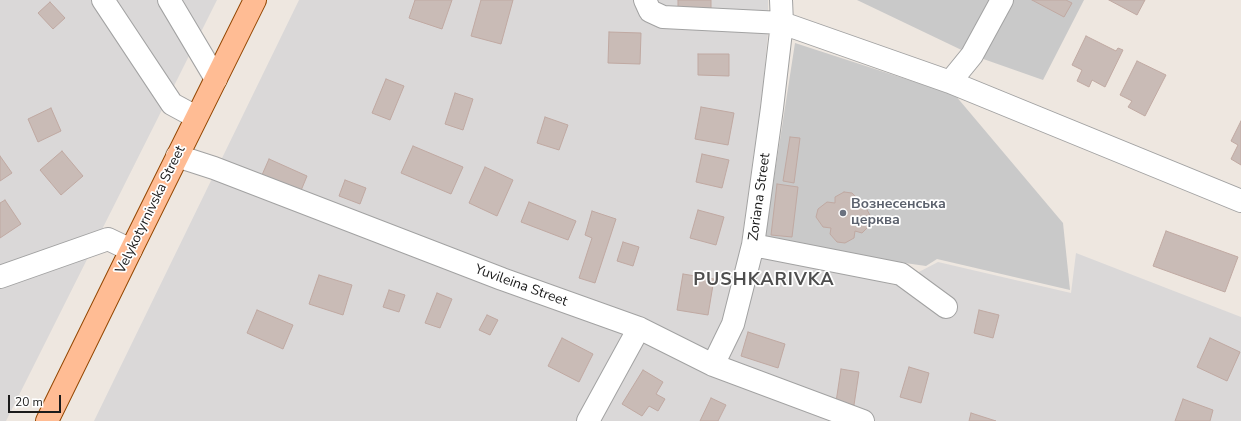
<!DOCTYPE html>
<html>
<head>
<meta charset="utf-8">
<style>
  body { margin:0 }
  #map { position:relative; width:1241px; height:421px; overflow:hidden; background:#eee7e0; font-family:"Nunito Sans",sans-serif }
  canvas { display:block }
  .scale { position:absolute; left:8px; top:395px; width:53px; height:18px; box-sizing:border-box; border:2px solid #1b1b1b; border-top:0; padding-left:5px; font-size:12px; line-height:14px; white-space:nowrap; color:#1b1b1b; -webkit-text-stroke:3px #fff; paint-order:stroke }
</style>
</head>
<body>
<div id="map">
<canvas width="1241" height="421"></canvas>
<div class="scale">20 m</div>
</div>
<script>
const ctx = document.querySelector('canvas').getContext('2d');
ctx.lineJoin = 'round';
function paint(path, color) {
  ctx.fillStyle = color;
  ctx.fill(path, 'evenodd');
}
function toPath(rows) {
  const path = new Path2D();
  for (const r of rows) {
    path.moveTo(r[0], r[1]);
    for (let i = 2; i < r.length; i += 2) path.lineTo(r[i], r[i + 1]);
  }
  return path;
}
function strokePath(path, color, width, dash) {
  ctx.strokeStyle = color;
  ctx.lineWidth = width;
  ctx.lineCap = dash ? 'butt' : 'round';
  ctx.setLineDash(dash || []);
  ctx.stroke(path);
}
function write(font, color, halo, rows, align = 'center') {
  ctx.font = font + ' "Nunito Sans",sans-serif';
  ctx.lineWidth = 3.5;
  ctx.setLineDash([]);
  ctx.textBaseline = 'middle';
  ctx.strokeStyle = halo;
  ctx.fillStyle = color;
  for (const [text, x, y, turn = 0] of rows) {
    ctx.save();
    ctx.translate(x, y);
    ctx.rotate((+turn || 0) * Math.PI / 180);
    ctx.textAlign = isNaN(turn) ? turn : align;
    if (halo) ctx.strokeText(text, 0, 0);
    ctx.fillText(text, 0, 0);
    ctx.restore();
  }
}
paint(toPath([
  [0,0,217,0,6,421,0,421],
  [299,0,768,0,768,32,763,88,741,245,894,285,938,262,1071,293,1076,253,1241,317,1241,421,94,421]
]), '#dad8d8');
paint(toPath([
  [857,0,1084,0,1043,80,972,55],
  [795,43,955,95,1063,223,1070,290,937,259,926,266,764,243]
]), '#c9c9c9');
const building = toPath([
  [415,0,452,0,442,29,409,18,415,0],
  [481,0,513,0,501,44,471,36,481,0],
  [678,0,711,0,711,9,678,10,678,0],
  [1032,0,1066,0,1072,3,1064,17,1032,0],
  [1109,0,1145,0,1137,15,1109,0],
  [50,2,65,18,53,29,38,13,50,2],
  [609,32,641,33,640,64,608,63,609,32],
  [1086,36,1116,51,1118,48,1123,50,1105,87,1092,80,1089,87,1077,81,1082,70,1072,65,1086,36],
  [698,54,729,54,729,76,698,75,698,54],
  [1137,61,1166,75,1145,116,1128,107,1132,101,1120,95,1137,61],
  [386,79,404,86,390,120,372,113,386,79],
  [455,93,473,99,463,130,445,124,455,93],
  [701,107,734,113,728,145,695,139,701,107],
  [51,108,61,131,38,142,28,119,51,108],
  [545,117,568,125,559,150,537,143,545,117],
  [1241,121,1241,165,1231,159,1238,145,1231,141,1241,121],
  [790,137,800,138,794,183,783,181,790,137],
  [413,146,463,167,451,194,401,173,413,146],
  [62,151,83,176,61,195,40,170,62,151],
  [702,154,729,160,722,188,696,182,702,154],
  [0,156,12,173,0,181,0,156],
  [269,159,307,176,300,193,262,175,269,159],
  [485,167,513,180,497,216,469,203,485,167],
  [345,180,366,188,360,204,339,196,345,180],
  [777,184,798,187,792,237,771,235,777,184],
  [844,192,852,193,859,200,858,207,866,208,871,217,870,225,862,233,855,231,854,238,845,243,837,242,830,234,831,228,823,227,816,217,818,209,827,202,835,203,835,197,844,192],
  [5,200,21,224,0,238,0,203,5,200],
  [529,202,576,221,568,240,521,222,529,202],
  [698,210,724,217,716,245,690,238,698,210],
  [592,211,616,219,595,283,579,278,592,238,585,235,592,211],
  [1166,231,1238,257,1225,292,1153,266,1166,231],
  [623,242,639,247,633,266,617,261,623,242],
  [683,274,714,279,708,315,677,310,683,274],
  [319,275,352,285,343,315,309,304,319,275],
  [389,290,405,295,399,312,383,307,389,290],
  [437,293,452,299,440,328,425,323,437,293],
  [257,310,293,325,283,349,247,333,257,310],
  [979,310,999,315,993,338,974,333,979,310],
  [487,315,498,320,490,335,479,330,487,315],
  [748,332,785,344,778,368,741,356,748,332],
  [562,338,593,354,579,382,548,366,562,338],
  [1210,338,1240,352,1227,381,1197,367,1210,338],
  [909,367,929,373,921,403,900,397,909,367],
  [841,369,859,372,854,405,836,402,841,369],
  [643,370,663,382,656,394,665,399,658,411,649,406,642,416,622,404,643,370],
  [711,398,726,405,718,421,700,421,711,398],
  [1183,399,1213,410,1210,421,1175,421,1183,399],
  [971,413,996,421,969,421,971,413]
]);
paint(building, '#c9bbb6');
strokePath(building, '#c0a9a2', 1);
const minor = toPath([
  [103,0,172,104,196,117],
  [169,0,216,79],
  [645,0,650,11,663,17,782,23,950,82,972,55,1002,0],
  [950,82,1241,201],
  [177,156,214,168,502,279,639,328,713,365,863,421],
  [753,245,901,274,946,307],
  [0,277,108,239,131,250],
  [713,365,733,324,753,245,772,108,782,23,781,0],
  [588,421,639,328]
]);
const major = toPath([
  [47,421,131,250,255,0]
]);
strokePath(minor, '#a2a2a2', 24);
strokePath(major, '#934600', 24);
strokePath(minor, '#fff', 22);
strokePath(major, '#ffbc94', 22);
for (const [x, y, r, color] of [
  [843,213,4,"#6b7280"]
]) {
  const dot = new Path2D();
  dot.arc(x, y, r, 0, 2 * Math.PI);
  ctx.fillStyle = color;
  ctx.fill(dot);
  strokePath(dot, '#fff', 1.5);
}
write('14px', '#1b1b1b', '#fff', [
  ["Zoriana Street",760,197,-82],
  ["Velykotyrnivska Street",151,210,-64],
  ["Yuvileina Street",521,286,20]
]);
write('bold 14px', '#5b616d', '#fff', [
  ["Вознесенська",851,205],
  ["церква",851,221]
], 'left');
ctx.letterSpacing = '1px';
write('bold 18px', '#4e4e4e', '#fff', [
  ["PUSHKARIVKA",764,281]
]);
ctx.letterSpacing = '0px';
</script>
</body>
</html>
